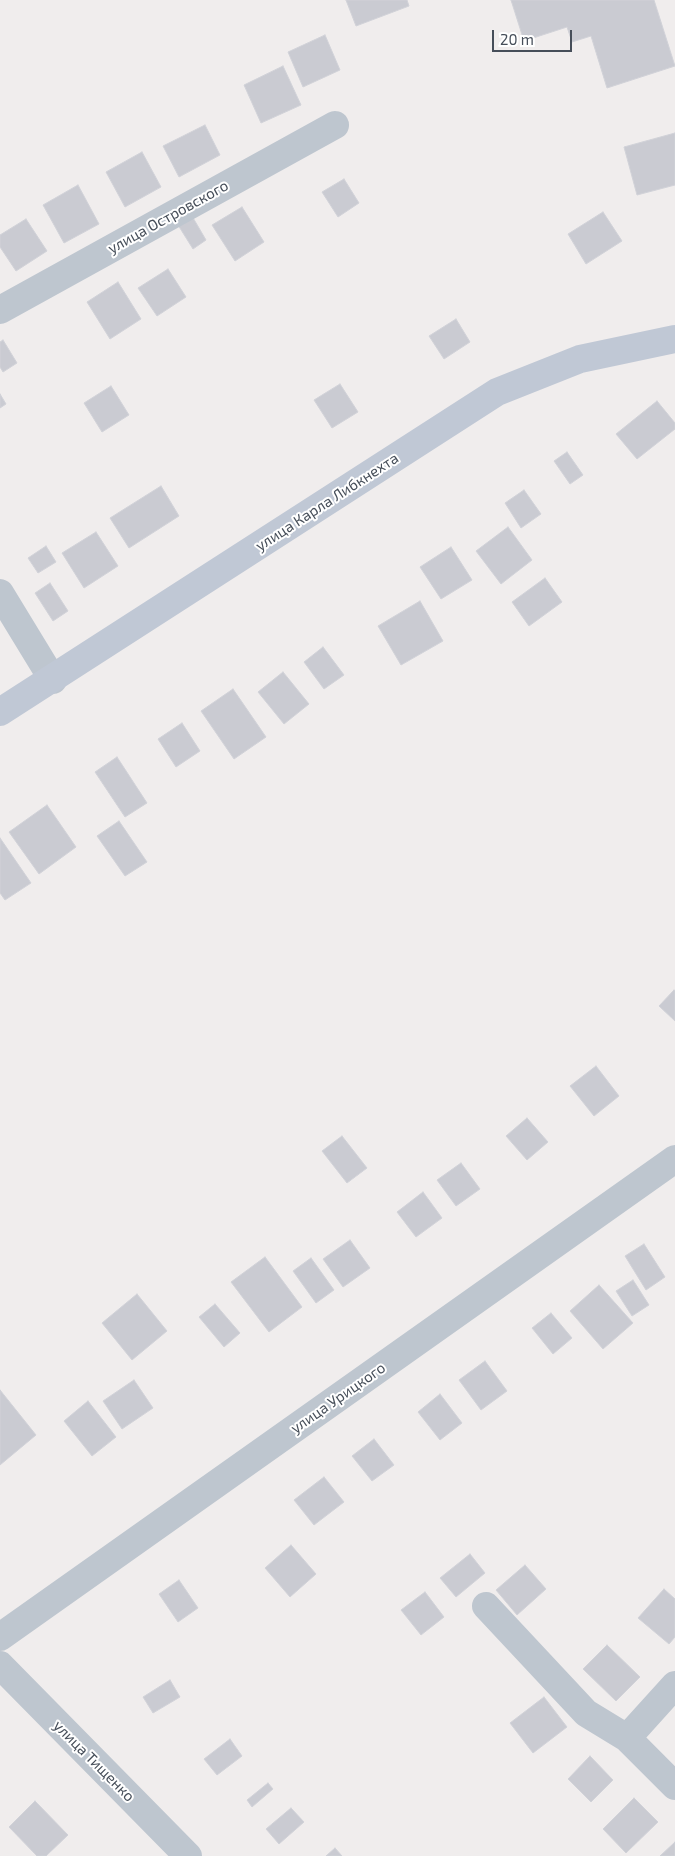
<!DOCTYPE html>
<html>
<head>
<meta charset="utf-8">
<style>
  body { margin:0 }
  #map { position:relative; width:675px; height:1856px; overflow:hidden; background:#f0eded; font-family:"Exo 2",sans-serif }
  canvas { display:block }
  .scale { position:absolute; left:492px; top:30px; width:80px; height:22px; box-sizing:border-box; border:2px solid #464e59; border-top:0; padding-left:6px; font-size:15px; line-height:18px; white-space:nowrap; color:#464e59; -webkit-text-stroke:4px #fff; paint-order:stroke }
</style>
</head>
<body>
<div id="map">
<canvas width="675" height="1856"></canvas>
<div class="scale">20 m</div>
</div>
<script>
const ctx = document.querySelector('canvas').getContext('2d');
ctx.lineJoin = 'round';
function paint(path, color) {
  ctx.fillStyle = color;
  ctx.fill(path, 'evenodd');
}
function toPath(rows) {
  const path = new Path2D();
  for (const r of rows) {
    path.moveTo(r[0], r[1]);
    for (let i = 2; i < r.length; i += 2) path.lineTo(r[i], r[i + 1]);
  }
  return path;
}
function strokePath(path, color, width, dash) {
  ctx.strokeStyle = color;
  ctx.lineWidth = width;
  ctx.lineCap = dash ? 'butt' : 'round';
  ctx.setLineDash(dash || []);
  ctx.stroke(path);
}
function write(font, color, halo, rows, align = 'center') {
  ctx.font = font + ' "Exo 2",sans-serif';
  ctx.lineWidth = 4;
  ctx.setLineDash([]);
  ctx.textBaseline = 'middle';
  ctx.strokeStyle = halo;
  ctx.fillStyle = color;
  for (const [text, x, y, turn = 0] of rows) {
    ctx.save();
    ctx.translate(x, y);
    ctx.rotate((+turn || 0) * Math.PI / 180);
    ctx.textAlign = isNaN(turn) ? turn : align;
    if (halo) ctx.strokeText(text, 0, 0);
    ctx.fillText(text, 0, 0);
    ctx.restore();
  }
}
const building = toPath([
  [346,0,407,0,409,6,356,26,346,0],
  [511,0,654,0,675,66,607,88,591,36,572,42,567,27,524,41,511,0],
  [325,35,340,70,303,87,288,52,325,35],
  [283,66,301,105,261,123,244,85,283,66],
  [205,125,220,155,179,177,163,146,205,125],
  [675,133,675,185,637,195,624,147,675,133],
  [142,152,161,187,125,207,106,172,142,152],
  [344,179,359,203,338,217,322,192,344,179],
  [78,185,99,224,64,243,43,205,78,185],
  [242,207,264,242,235,261,212,225,242,207],
  [603,212,622,241,586,264,568,234,603,212],
  [192,216,206,240,193,249,178,225,192,216],
  [26,219,47,251,16,271,0,247,0,235,26,219],
  [168,269,186,297,157,316,138,288,168,269],
  [118,282,141,319,110,339,87,302,118,282],
  [456,319,470,342,444,359,429,336,456,319],
  [3,340,17,363,3,372,0,367,0,342,3,340],
  [340,384,358,412,332,428,314,400,340,384],
  [111,386,129,415,102,432,84,403,111,386],
  [0,394,6,404,0,408,0,394],
  [657,401,675,423,675,429,637,459,616,434,657,401],
  [567,452,583,475,570,484,554,461,567,452],
  [161,486,179,516,129,548,110,518,161,486],
  [524,490,541,514,521,528,505,503,524,490],
  [508,527,532,560,501,584,476,551,508,527],
  [96,532,118,566,84,588,62,553,96,532],
  [46,546,56,562,38,573,28,558,46,546],
  [451,547,472,580,441,599,420,567,451,547],
  [545,578,562,602,529,626,512,602,545,578],
  [50,583,68,611,53,621,35,593,50,583],
  [420,601,443,641,401,665,378,626,420,601],
  [323,647,344,675,324,689,304,662,323,647],
  [283,672,309,704,284,724,258,692,283,672],
  [233,689,266,737,234,759,201,711,233,689],
  [182,723,200,751,176,767,158,739,182,723],
  [117,757,147,803,125,817,95,772,117,757],
  [47,805,76,847,39,874,9,832,47,805],
  [119,821,147,862,125,876,97,836,119,821],
  [0,838,31,883,5,900,0,893,0,838],
  [674,990,675,991,675,1021,659,1006,674,990],
  [596,1066,619,1096,594,1116,570,1086,596,1066],
  [527,1118,548,1142,527,1160,506,1136,527,1118],
  [342,1136,367,1168,347,1183,322,1151,342,1136],
  [461,1163,480,1189,456,1206,437,1180,461,1163],
  [423,1192,442,1218,416,1237,397,1212,423,1192],
  [350,1240,370,1268,343,1287,323,1259,350,1240],
  [644,1244,665,1277,646,1290,625,1256,644,1244],
  [265,1257,302,1307,269,1332,231,1282,265,1257],
  [311,1258,334,1290,316,1303,293,1271,311,1258],
  [633,1280,649,1305,632,1316,616,1291,633,1280],
  [599,1285,633,1323,603,1349,570,1311,599,1285],
  [137,1294,167,1331,132,1360,102,1323,137,1294],
  [215,1304,240,1333,224,1347,199,1317,215,1304],
  [551,1313,572,1338,553,1354,532,1328,551,1313],
  [485,1361,507,1391,481,1410,459,1380,485,1361],
  [134,1380,153,1408,122,1429,103,1401,134,1380],
  [0,1390,36,1435,0,1465,0,1390],
  [440,1394,462,1423,440,1440,418,1412,440,1394],
  [88,1401,116,1437,92,1456,64,1421,88,1401],
  [374,1439,394,1465,372,1481,352,1456,374,1439],
  [324,1477,344,1502,314,1525,294,1500,324,1477],
  [291,1545,316,1574,290,1597,265,1568,291,1545],
  [470,1554,485,1573,456,1597,440,1578,470,1554],
  [525,1565,546,1589,517,1615,496,1590,525,1565],
  [179,1580,198,1608,178,1622,159,1594,179,1580],
  [664,1589,675,1599,675,1637,669,1644,638,1618,664,1589],
  [425,1592,444,1617,421,1635,401,1610,425,1592],
  [607,1645,640,1677,616,1701,583,1669,607,1645],
  [170,1680,180,1697,153,1713,143,1697,170,1680],
  [544,1697,567,1727,533,1753,510,1723,544,1697],
  [230,1739,242,1756,217,1775,204,1759,230,1739],
  [590,1756,613,1780,591,1802,568,1779,590,1756],
  [268,1783,273,1789,252,1807,247,1800,268,1783],
  [634,1798,658,1822,626,1853,603,1829,634,1798],
  [35,1801,68,1835,46,1856,37,1856,9,1827,35,1801],
  [291,1808,304,1822,279,1844,266,1829,291,1808],
  [675,1842,675,1856,660,1856,675,1842],
  [335,1848,342,1856,326,1856,335,1848]
]);
paint(building, '#cacbd2');
strokePath(building, '#d1d2d8', 1);
strokePath(toPath([
  [0,310,335,125],
  [0,593,53,680],
  [486,1606,586,1713,627,1738,675,1786],
  [0,1637,675,1159],
  [0,1665,188,1856],
  [627,1738,675,1685]
]), '#bec6cf', 28);
strokePath(toPath([
  [0,712,497,392,580,359,675,339]
]), '#c0c8d5', 28);
write('15px', '#464e59', '#fff', [
  ["улица Островского",168,217,-29],
  ["улица Карла Либкнехта",327,502,-33],
  ["улица Урицкого",338,1398,-35],
  ["улица Тищенко",94,1761,45]
]);
</script>
</body>
</html>
